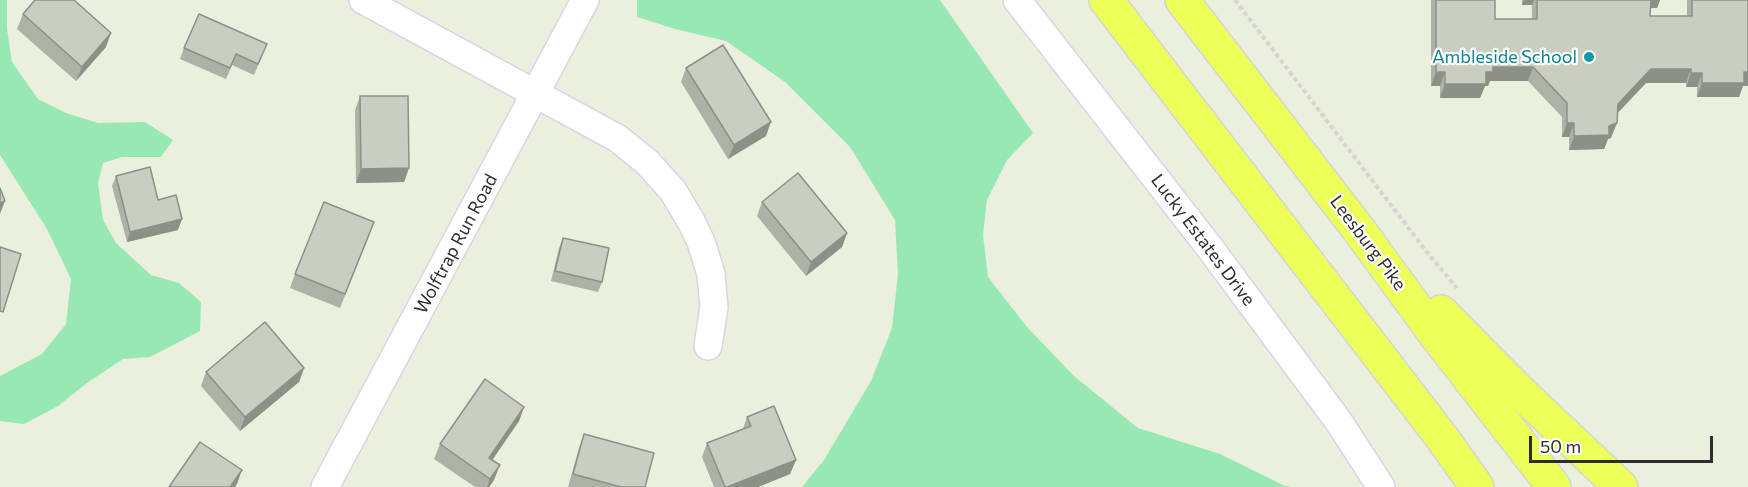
<!DOCTYPE html>
<html>
<head>
<meta charset="utf-8">
<style>
  body { margin:0 }
  #map { position:relative; width:1748px; height:487px; overflow:hidden; background:#ebefde; font-family:Commissioner,sans-serif }
  canvas { display:block }
  .scale { position:absolute; left:1529px; top:436px; width:184px; height:27px; box-sizing:border-box; border:3px solid #2d2d2d; border-top:0; padding-left:8px; font-size:18px; line-height:21px; white-space:nowrap; color:#2d2d2d; -webkit-text-stroke:4px #fff; paint-order:stroke }
</style>
</head>
<body>
<div id="map">
<canvas width="1748" height="487"></canvas>
<div class="scale">50 m</div>
</div>
<script>
const ctx = document.querySelector('canvas').getContext('2d');
ctx.lineJoin = 'round';
function paint(path, color) {
  ctx.fillStyle = color;
  ctx.fill(path, 'evenodd');
}
function toPath(rows) {
  const path = new Path2D();
  for (const r of rows) {
    path.moveTo(r[0], r[1]);
    for (let i = 2; i < r.length; i += 2) path.lineTo(r[i], r[i + 1]);
  }
  return path;
}
function strokePath(path, color, width, dash) {
  ctx.strokeStyle = color;
  ctx.lineWidth = width;
  ctx.lineCap = dash ? 'butt' : 'round';
  ctx.setLineDash(dash || []);
  ctx.stroke(path);
}
function write(font, color, halo, rows, align = 'center') {
  ctx.font = font + ' Commissioner,sans-serif';
  ctx.lineWidth = 4.5;
  ctx.setLineDash([]);
  ctx.textBaseline = 'middle';
  ctx.strokeStyle = halo;
  ctx.fillStyle = color;
  for (const [text, x, y, turn = 0] of rows) {
    ctx.save();
    ctx.translate(x, y);
    ctx.rotate((+turn || 0) * Math.PI / 180);
    ctx.textAlign = isNaN(turn) ? turn : align;
    if (halo) ctx.strokeText(text, 0, 0);
    ctx.fillText(text, 0, 0);
    ctx.restore();
  }
}
paint(toPath([
  [0,0,7,0,7,29,12,62,38,99,66,113,98,123,145,122,173,140,161,157,122,157,103,163,98,183,103,220,116,243,151,275,179,283,201,302,200,331,150,357,123,359,87,383,58,406,24,424,0,421,0,376,42,354,66,324,71,279,47,229,0,155],
  [637,0,940,0,1033,133,1007,160,987,200,983,235,988,277,1027,327,1074,376,1138,428,1220,454,1285,486,1293,487,802,487,824,460,871,381,892,328,898,274,895,220,850,147,785,82,726,41,675,29,637,17]
]), '#98e8b3');
const street = toPath([
  [363,0,617,138,647,162,673,191,692,223,701,242,711,274,714,307,708,346],
  [1017,0,1210,248,1339,422,1381,487],
  [325,487,585,0]
]);
const highway = toPath([
  [1106,0,1443,439,1477,487],
  [1182,0,1359,230,1435,334,1554,487],
  [1441,312,1514,386,1621,487]
]);
strokePath(street, '#dcd3e6', 30);
strokePath(highway, '#d5d5d5', 36);
strokePath(toPath([
  [1235,0,1426,251,1457,288]
]), '#d5d5d5', 4, [4.5, 3]);
strokePath(street, '#fff', 27);
strokePath(highway, '#edff59', 33);
paint(toPath([
  [1431,0,1495,0,1495,19,1532,19,1532,5,1522,5,1522,0,1660,0,1657,8,1650,8,1650,16,1687,16,1687,0,1748,0,1748,86,1743,86,1739,97,1697,97,1697,87,1686,87,1686,83,1646,83,1617,113,1611,138,1608,139,1604,149,1569,150,1569,137,1562,137,1562,117,1528,81,1490,81,1488,86,1485,86,1480,98,1440,98,1440,86,1431,86],
  [23,14,106,47,76,81,17,29],
  [184,48,263,54,254,75,232,65,226,79,180,59],
  [686,68,766,136,728,159,681,82],
  [360,96,409,168,404,182,356,183,355,110],
  [116,176,158,200,178,230,127,242,112,186],
  [762,202,847,233,842,247,806,276,757,216],
  [369,236,340,308,290,288,295,274],
  [563,238,602,282,598,292,551,281,559,248],
  [304,368,299,382,240,431,201,386,206,372],
  [524,407,519,421,492,460,494,480,489,487,475,487,434,459,440,444],
  [747,417,796,460,790,474,758,487,714,487,702,457,707,443,743,429],
  [584,434,645,487,568,487,579,448]
]), '#adb1a6');
paint(toPath([
  [1524,0,1534,0,1532,5,1522,5],
  [1648,0,1660,0,1657,8,1645,8],
  [111,33,106,47,76,81,82,67],
  [1493,67,1533,67,1528,81,1490,81,1488,86,1485,86,1480,98,1440,98,1445,84,1486,72],
  [1651,69,1691,69,1686,83,1646,83,1613,118,1618,104],
  [1436,72,1445,72,1440,86,1431,86],
  [1744,72,1748,72,1748,86,1743,86,1739,97,1697,97,1702,83],
  [1691,73,1702,73,1697,87,1686,87],
  [771,122,766,136,728,159,734,145],
  [1567,123,1574,123,1569,137,1562,137],
  [1617,123,1611,138,1608,139,1604,149,1569,150,1574,136],
  [409,168,404,182,356,183,361,169],
  [5,201,0,214,0,203],
  [182,219,178,230,127,242,130,232],
  [847,233,842,247,806,276,811,262],
  [304,368,299,382,240,431,245,417],
  [524,407,519,421,484,472,489,458],
  [796,460,790,474,758,487,727,487],
  [500,465,494,480,489,487,487,487,490,479],
  [242,470,237,484,235,487,230,487]
]), '#8d9087');
const building = toPath([
  [35,0,74,0,111,33,82,67,23,14,35,0],
  [1436,0,1495,0,1495,19,1537,19,1537,0,1651,0,1650,16,1692,16,1692,0,1748,0,1748,72,1744,72,1744,83,1702,83,1702,73,1691,73,1691,69,1651,69,1618,104,1617,123,1609,126,1609,135,1574,136,1574,123,1567,123,1567,103,1533,67,1493,67,1493,72,1486,72,1486,84,1445,84,1445,72,1436,72,1436,0],
  [199,14,267,44,258,64,236,54,230,68,184,48,199,14],
  [723,45,771,122,734,145,686,68,723,45],
  [360,96,408,96,409,168,361,169,360,96],
  [150,167,158,200,176,195,182,219,130,232,116,176,150,167],
  [798,173,847,233,811,262,762,202,798,173],
  [0,188,5,201,0,203,0,188],
  [324,202,374,222,345,294,295,274,324,202],
  [563,238,609,248,602,282,555,271,563,238],
  [0,247,21,254,3,312,0,311,0,247],
  [265,322,304,368,245,417,206,372,265,322],
  [485,379,524,407,489,458,500,465,490,479,440,444,485,379],
  [774,406,796,460,727,487,725,487,707,443,751,426,747,417,774,406],
  [584,434,654,453,645,487,621,487,573,474,584,434],
  [200,442,242,470,230,487,169,487,200,442]
]);
paint(building, '#c9cec1');
strokePath(building, '#8d9087', 1.5);
for (const [x, y, r, color] of [
  [1589,57,6,"#0f9aa8"]
]) {
  const dot = new Path2D();
  dot.arc(x, y, r, 0, 2 * Math.PI);
  ctx.fillStyle = color;
  ctx.fill(dot);
  strokePath(dot, '#fff', 2);
}
write('18px', '#0d838f', '#fff', [
  ["Ambleside School",1577,57]
], 'right');
write('18px', '#2d2d2d', '#fff', [
  ["Lucky Estates Drive",1203,240,53],
  ["Leesburg Pike",1368,243,53],
  ["Wolftrap Run Road",456,244,-62]
]);
</script>
</body>
</html>
